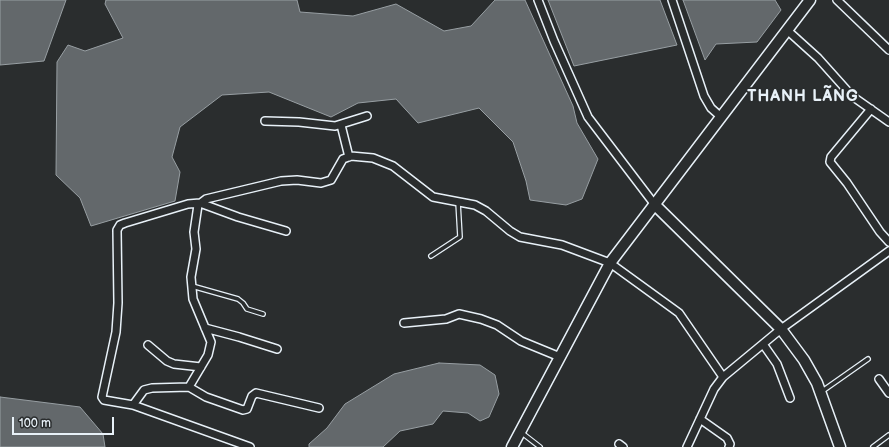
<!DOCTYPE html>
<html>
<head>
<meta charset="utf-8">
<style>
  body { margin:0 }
  #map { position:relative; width:889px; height:447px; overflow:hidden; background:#2a2d2e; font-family:"Balsamiq Sans",sans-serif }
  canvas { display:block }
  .scale { position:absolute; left:12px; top:417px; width:102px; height:18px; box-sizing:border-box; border:2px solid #e8f1f8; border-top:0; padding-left:5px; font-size:12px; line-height:14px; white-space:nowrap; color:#e8f1f8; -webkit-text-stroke:3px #2a2d2e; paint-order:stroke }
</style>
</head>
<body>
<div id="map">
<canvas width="889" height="447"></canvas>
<div class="scale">100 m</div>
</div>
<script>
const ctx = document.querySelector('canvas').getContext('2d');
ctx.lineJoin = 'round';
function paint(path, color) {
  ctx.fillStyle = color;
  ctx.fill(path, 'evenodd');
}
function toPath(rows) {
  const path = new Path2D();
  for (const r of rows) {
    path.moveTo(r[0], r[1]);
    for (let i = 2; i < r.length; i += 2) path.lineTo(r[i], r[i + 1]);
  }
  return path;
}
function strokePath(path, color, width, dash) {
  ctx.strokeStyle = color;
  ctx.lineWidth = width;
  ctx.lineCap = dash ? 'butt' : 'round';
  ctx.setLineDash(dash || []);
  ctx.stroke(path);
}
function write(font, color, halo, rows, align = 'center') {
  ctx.font = font + ' "Balsamiq Sans",sans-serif';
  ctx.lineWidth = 3.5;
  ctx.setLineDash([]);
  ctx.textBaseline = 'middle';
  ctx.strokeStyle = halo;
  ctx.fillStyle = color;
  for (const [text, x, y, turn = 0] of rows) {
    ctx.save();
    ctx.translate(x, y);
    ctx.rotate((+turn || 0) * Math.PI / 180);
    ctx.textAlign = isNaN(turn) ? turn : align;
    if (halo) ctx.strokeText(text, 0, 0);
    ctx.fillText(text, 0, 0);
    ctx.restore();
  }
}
const water = toPath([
  [0,0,66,0,44,61,0,65,0,0],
  [106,0,297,0,300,12,353,16,396,4,444,31,471,26,495,0,525,0,573,106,577,123,598,159,582,199,566,205,530,200,526,181,513,142,479,108,418,123,396,99,358,103,331,117,269,92,222,95,180,127,172,157,180,172,175,201,91,226,80,198,56,175,57,62,68,45,85,51,123,38,105,4,106,0],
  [548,0,660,0,677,45,574,66,548,0],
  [683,0,775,0,781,10,757,42,716,44,705,60,683,0],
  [439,363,480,365,495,375,499,394,489,417,480,421,468,413,443,411,433,424,400,431,383,447,309,447,309,444,327,428,345,404,394,374,439,363],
  [0,397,80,407,103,434,105,447,0,447,0,397]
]);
paint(water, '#63686b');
strokePath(water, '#989fa3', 1);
const lane = toPath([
  [431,256,460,237,458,202],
  [192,286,238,299,243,303,247,309,263,314],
  [821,392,868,359],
  [522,433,540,447],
  [873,447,889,435]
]);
const street = toPath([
  [538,0,554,41,588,117,655,205],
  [672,0,704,96,711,108,721,117],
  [837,0,889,50],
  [787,30,818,58,852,96,889,122],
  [871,109,831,157,830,162,847,183,880,232,889,242],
  [265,121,299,122,335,126,367,116],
  [341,125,349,157],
  [404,323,446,319,459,314,481,319,497,325,521,341,560,357],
  [205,328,239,337,277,349],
  [763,344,777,364,790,398],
  [148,345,167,361,174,364,201,367],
  [879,379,889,393],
  [189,387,206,397,243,410,247,409,252,396,256,393,319,408],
  [133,405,144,390,152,388,189,387,208,355,211,342,193,299,191,277,196,249,194,232,198,205,206,199,281,181,297,180,321,183,331,180,343,159,351,156,373,158,393,166,433,197,475,205,486,211,510,231,520,237,562,245,610,263,679,313,723,377],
  [700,419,727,438,730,444,729,447],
  [619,444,623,447],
  [250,447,133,405,104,400,102,397,116,332,118,303,117,230,120,225,125,223,188,204,200,203,238,217,286,231],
  [687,447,714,389,723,377,781,329,889,251]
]);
const secondary = toPath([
  [655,205,781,329,804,360,817,383,840,447],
  [512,447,610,263,810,0]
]);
strokePath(lane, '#e8f1f8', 6);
strokePath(street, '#e8f1f8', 10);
strokePath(secondary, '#e8f1f8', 13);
strokePath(lane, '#2a2d2e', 3.5);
strokePath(street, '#2a2d2e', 7);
strokePath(secondary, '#2a2d2e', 10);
ctx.letterSpacing = '1px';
write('bold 16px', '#e8f1f8', '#2a2d2e', [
  ["THANH LÃNG",803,97]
]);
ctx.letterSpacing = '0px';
</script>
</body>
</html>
